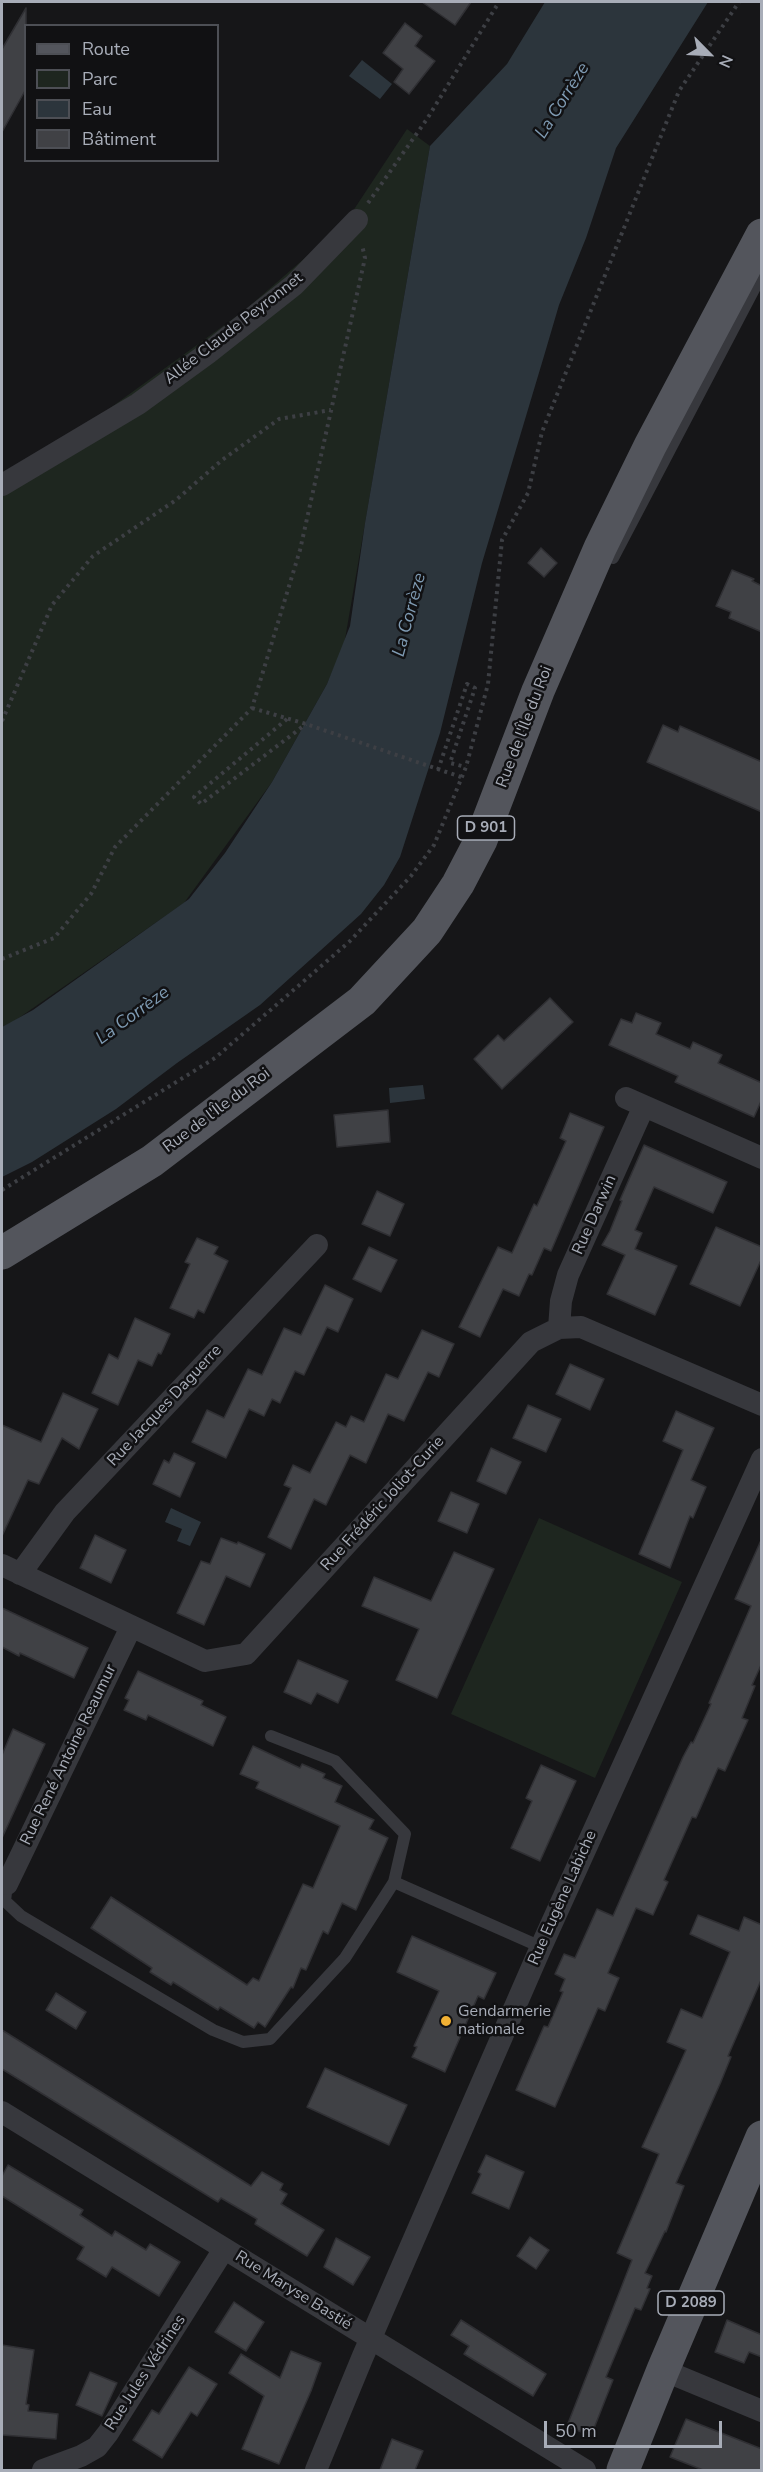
<!DOCTYPE html>
<html>
<head>
<meta charset="utf-8">
<style>
  body { margin:0 }
  #map { position:relative; width:763px; height:2472px; overflow:hidden; background:#161618; font-family:"Nunito Sans",sans-serif }
  canvas { display:block }
  .frame { position:absolute; inset:0; border:3px solid #a8adb8; pointer-events:none }
  .legend { position:absolute; left:24px; top:24px; width:195px; height:138px; box-sizing:border-box; background:#111113; border:2px solid #4d4f55; margin:0; padding:8px 10px; list-style:none; font-size:18px; color:#a8adb8 }
  .legend li { display:flex; align-items:center; gap:12px; height:30px }
  .legend b { width:30px; border:2px solid #4d4f55 }
  .north { position:absolute; left:679px; top:24px; width:60px; height:60px; -webkit-text-stroke:4px #111113; paint-order:stroke; rotate:114deg; font-size:16px; font-weight:700; line-height:24px; text-align:center; color:#a8adb8 }
  .north::after { content:''; display:block; margin:auto; width:21px; height:27px; background:#a8adb8; clip-path:polygon(50% 0,100% 100%,50% 72%,0 100%) }
  .scale { position:absolute; left:544px; top:2421px; width:178px; height:27px; box-sizing:border-box; border:3px solid #a8adb8; border-top:0; padding-left:8px; font-size:18px; line-height:21px; white-space:nowrap; color:#a8adb8; -webkit-text-stroke:4px #111113; paint-order:stroke }
</style>
</head>
<body>
<div id="map">
<canvas width="763" height="2472"></canvas>
<div class="frame"></div>
<ul class="legend">
<li><b style="height:8px;background:#53555c"></b>Route</li>
<li><b style="height:16px;background:#1e261f"></b>Parc</li>
<li><b style="height:16px;background:#2c353c"></b>Eau</li>
<li><b style="height:16px;background:#404145"></b>Bâtiment</li>
</ul>
<div class="north">N</div>
<div class="scale">50 m</div>
</div>
<script>
const ctx = document.querySelector('canvas').getContext('2d');
ctx.lineJoin = 'round';
function paint(path, color) {
  ctx.fillStyle = color;
  ctx.fill(path, 'evenodd');
}
function toPath(rows) {
  const path = new Path2D();
  for (const r of rows) {
    path.moveTo(r[0], r[1]);
    for (let i = 2; i < r.length; i += 2) path.lineTo(r[i], r[i + 1]);
  }
  return path;
}
function strokePath(path, color, width, dash) {
  ctx.strokeStyle = color;
  ctx.lineWidth = width;
  ctx.lineCap = dash ? 'butt' : 'round';
  ctx.setLineDash(dash || []);
  ctx.stroke(path);
}
function write(font, color, halo, rows, align = 'center') {
  ctx.font = font + ' "Nunito Sans",sans-serif';
  ctx.lineWidth = 5;
  ctx.setLineDash([]);
  ctx.textBaseline = 'middle';
  ctx.strokeStyle = halo;
  ctx.fillStyle = color;
  for (const [text, x, y, turn = 0] of rows) {
    ctx.save();
    ctx.translate(x, y);
    ctx.rotate((+turn || 0) * Math.PI / 180);
    ctx.textAlign = isNaN(turn) ? turn : align;
    if (halo) ctx.strokeText(text, 0, 0);
    ctx.fillText(text, 0, 0);
    ctx.restore();
  }
}
paint(toPath([
  [407,129,430,146,344,645,327,684,272,782,184,903,13,1022,2,1027,2,480,73,435,245,310,345,223],
  [539,1518,682,1582,595,1778,451,1714]
]), '#1e261f');
paint(toPath([
  [545,2,708,2,616,148,586,238,559,305,544,356,482,563,440,733,400,857,384,885,361,914,260,1005,177,1063,116,1109,32,1162,2,1177,2,1027,33,1010,189,899,225,853,272,782,327,684,350,626,365,523,430,146,507,64],
  [362,60,392,84,380,99,349,76],
  [423,1085,425,1099,390,1103,389,1088],
  [171,1508,201,1522,190,1546,177,1541,182,1529,165,1522]
]), '#2c353c');
const building = toPath([
  [422,2,471,2,455,25,422,2],
  [26,8,26,89,2,132,2,49,26,8],
  [405,23,422,36,415,46,435,61,409,94,394,82,403,69,383,53,405,23],
  [541,548,557,563,544,577,528,563,541,548],
  [732,570,754,579,752,581,762,586,762,632,729,618,731,612,716,606,732,570],
  [663,725,678,732,680,726,762,762,762,812,647,762,663,725],
  [550,998,573,1022,502,1089,474,1059,498,1035,504,1041,550,998],
  [636,1013,661,1023,656,1034,690,1049,693,1042,722,1055,718,1063,762,1083,762,1099,754,1117,675,1082,678,1076,609,1045,621,1019,632,1023,636,1013],
  [388,1110,390,1142,337,1147,334,1115,388,1110],
  [570,1113,604,1127,551,1251,544,1248,532,1275,529,1274,519,1296,503,1289,480,1337,459,1327,498,1247,512,1253,534,1204,537,1206,566,1141,560,1138,570,1113],
  [644,1145,727,1182,713,1213,654,1187,635,1230,642,1233,635,1249,677,1266,655,1315,607,1294,625,1255,602,1245,610,1231,622,1201,620,1200,644,1145],
  [377,1191,404,1204,390,1236,362,1224,377,1191],
  [716,1227,762,1247,762,1258,740,1306,690,1284,716,1227],
  [197,1238,218,1247,214,1254,228,1261,204,1313,198,1310,194,1318,170,1308,190,1264,185,1262,197,1238],
  [369,1247,397,1260,381,1292,353,1279,369,1247],
  [325,1285,353,1299,338,1332,327,1327,304,1375,295,1371,280,1403,272,1399,264,1416,249,1409,226,1458,192,1442,207,1410,224,1418,248,1369,262,1375,284,1328,301,1335,325,1285],
  [135,1318,170,1334,161,1354,158,1353,152,1366,138,1360,118,1405,92,1393,109,1354,118,1359,135,1318],
  [422,1330,454,1344,439,1377,428,1372,404,1421,388,1414,366,1463,350,1455,326,1505,314,1499,291,1549,268,1537,291,1488,284,1485,293,1465,310,1473,336,1422,346,1427,351,1416,364,1422,386,1374,398,1379,422,1330],
  [570,1364,604,1379,590,1410,556,1394,570,1364],
  [63,1393,98,1409,79,1449,62,1438,39,1484,28,1480,2,1536,2,1425,41,1442,63,1393],
  [528,1405,561,1419,546,1452,513,1438,528,1405],
  [676,1411,714,1428,691,1480,706,1487,693,1518,690,1516,670,1568,639,1554,683,1450,663,1441,676,1411],
  [491,1448,521,1462,506,1494,477,1481,491,1448],
  [174,1453,195,1463,180,1497,153,1484,164,1460,169,1463,174,1453],
  [451,1492,479,1504,467,1533,438,1521,451,1492],
  [95,1535,126,1550,111,1583,80,1568,95,1535],
  [221,1538,237,1544,238,1542,265,1554,250,1587,226,1576,204,1625,177,1613,201,1561,210,1564,221,1538],
  [762,1538,762,1663,752,1685,755,1686,742,1718,748,1720,725,1771,718,1768,696,1818,692,1817,664,1880,668,1882,653,1915,636,1908,608,1973,619,1978,605,2011,598,2008,555,2107,516,2090,544,2026,548,2027,563,1992,560,1991,565,1979,555,1974,564,1954,575,1958,597,1909,613,1916,683,1757,691,1742,693,1743,711,1704,709,1703,751,1606,735,1599,762,1538],
  [454,1552,494,1569,437,1698,396,1680,419,1629,362,1606,374,1577,431,1601,454,1552],
  [2,1608,88,1648,74,1678,20,1653,19,1656,2,1647,2,1608],
  [298,1660,348,1681,338,1703,317,1693,311,1704,284,1692,298,1660],
  [138,1671,203,1701,201,1705,226,1717,213,1746,148,1715,146,1720,124,1710,129,1700,125,1698,138,1671],
  [13,1729,45,1744,2,1838,2,1755,13,1729],
  [253,1746,300,1768,302,1764,325,1774,323,1778,342,1786,335,1802,374,1820,369,1829,388,1838,356,1910,342,1903,328,1934,323,1931,306,1970,301,1968,293,1988,291,1987,265,2027,258,2022,254,2028,220,2007,218,2010,173,1982,171,1985,150,1972,152,1968,91,1928,111,1897,247,1985,253,1978,259,1981,303,1884,313,1888,340,1826,256,1788,259,1782,240,1774,253,1746],
  [541,1765,576,1781,540,1861,511,1848,532,1801,526,1798,541,1765],
  [698,1915,739,1931,744,1917,762,1925,762,1978,728,2056,731,2057,720,2084,676,2183,684,2186,666,2232,665,2231,645,2273,652,2276,647,2288,650,2289,641,2310,635,2308,606,2377,613,2380,591,2436,567,2426,632,2260,617,2253,659,2154,642,2147,686,2050,667,2042,681,2009,702,2018,730,1952,690,1934,698,1915],
  [412,1936,496,1973,484,1999,478,1996,445,2072,412,2057,417,2047,414,2046,439,1991,397,1972,412,1936],
  [56,1993,86,2012,76,2029,46,2010,56,1993],
  [2,2030,251,2186,262,2172,283,2184,280,2190,287,2194,281,2204,324,2230,307,2256,255,2224,257,2219,221,2198,218,2202,2,2069,2,2030],
  [325,2068,407,2105,389,2145,307,2107,325,2068],
  [486,2155,524,2172,509,2209,472,2193,481,2174,478,2172,486,2155],
  [8,2165,83,2210,80,2215,112,2236,115,2231,146,2250,150,2244,180,2262,159,2296,112,2267,106,2277,77,2259,84,2247,2,2196,2,2176,8,2165],
  [530,2237,549,2250,536,2269,517,2256,530,2237],
  [336,2238,370,2257,353,2285,324,2267,336,2238],
  [234,2302,264,2322,246,2351,215,2332,234,2302],
  [461,2320,546,2374,533,2396,464,2354,469,2346,451,2335,461,2320],
  [727,2320,762,2335,762,2357,749,2352,744,2363,715,2352,727,2320],
  [2,2345,34,2350,26,2404,29,2405,28,2411,58,2414,56,2439,2,2435,2,2345],
  [291,2351,321,2363,311,2391,279,2464,242,2449,264,2396,229,2373,241,2354,280,2378,291,2351],
  [189,2367,217,2384,197,2416,191,2412,162,2458,133,2440,152,2410,159,2414,189,2367],
  [90,2372,117,2383,102,2416,76,2405,90,2372],
  [686,2419,762,2449,762,2470,703,2470,670,2457,686,2419],
  [392,2439,423,2451,415,2470,380,2470,392,2439]
]);
paint(building, '#404145');
strokePath(building, '#303034', 1.5);
strokePath(toPath([
  [368,203,427,119,499,2],
  [252,708,306,724,461,777],
  [287,719,194,797,201,804,306,724],
  [2,721,52,605,93,556,176,500,222,460,279,419,331,410],
  [438,770,467,684,475,688,450,763,466,767],
  [2,959,54,938,91,894,115,847,252,708,300,550,365,258,362,245],
  [2,1190,215,1058,349,942,411,876,434,845,466,767,488,684,502,540,528,493,542,432,679,91,739,2]
]), '#3d3f44', 4, [3, 4.5]);
strokePath(toPath([
  [613,558,762,274],
  [271,1736,335,1761,405,1834,394,1882],
  [7,1884,5,1901,21,1916,213,2030,243,2042,270,2039,345,1958,394,1882,541,1947]
]), '#37383d', 12);
strokePath(toPath([
  [2,485,138,404,208,353,294,285,357,220],
  [626,1098,762,1158],
  [559,1328,561,1301,568,1275,644,1106],
  [2,1565,205,1661,246,1654,531,1342,559,1328,581,1327,762,1405],
  [20,1574,65,1512,317,1245],
  [7,1884,131,1627],
  [2,2112,585,2470],
  [663,2370,762,2411],
  [43,2470,81,2456,97,2447,108,2433,224,2249],
  [316,2470,363,2356,541,1947,762,1459]
]), '#37383d', 22);
strokePath(toPath([
  [2,1253,152,1161,362,1001,427,931,458,884,481,840,538,691,600,548,650,446,762,235],
  [623,2470,663,2370,762,2137]
]), '#53555c', 33);
for (const [x, y, r, color] of [
  [446,2021,6,"#f2b134"]
]) {
  const dot = new Path2D();
  dot.arc(x, y, r, 0, 2 * Math.PI);
  ctx.fillStyle = color;
  ctx.fill(dot);
  strokePath(dot, '#111113', 2);
}
for (const [x, y, w] of [
  [486,828,57],
  [691,2303,66]
]) {
  const box = new Path2D();
  box.roundRect(x - w / 2, y - 12, w, 24, 4.5);
  ctx.fillStyle = '#111113';
  ctx.fill(box);
  strokePath(box, '#a8adb8', 1.5);
}
write('bold 15px', '#a8adb8', null, [
  ["D 901",486,828],
  ["D 2089",691,2303]
]);
write('16px', '#a8adb8', '#111113', [
  ["Allée Claude Peyronnet",234,329,-38],
  ["Rue de l'Île du Roi",525,727,-69],
  ["Rue de l'Île du Roi",217,1111,-37],
  ["Rue Darwin",595,1215,-66],
  ["Rue Jacques Daguerre",165,1406,-47],
  ["Rue Frédéric Joliot-Curie",383,1504,-48],
  ["Rue René Antoine Reaumur",69,1755,-64],
  ["Rue Eugène Labiche",563,1898,-66],
  ["Rue Maryse Bastié",293,2291,32],
  ["Rue Jules Védrines",146,2373,-57]
]);
write('16px', '#a8adb8', '#111113', [
  ["Gendarmerie",458,2012],
  ["nationale",458,2030]
], 'left');
write('italic 18px', '#7f9bb3', '#111113', [
  ["La Corrèze",563,101,-58],
  ["La Corrèze",410,615,-75],
  ["La Corrèze",133,1016,-36]
]);
</script>
</body>
</html>
